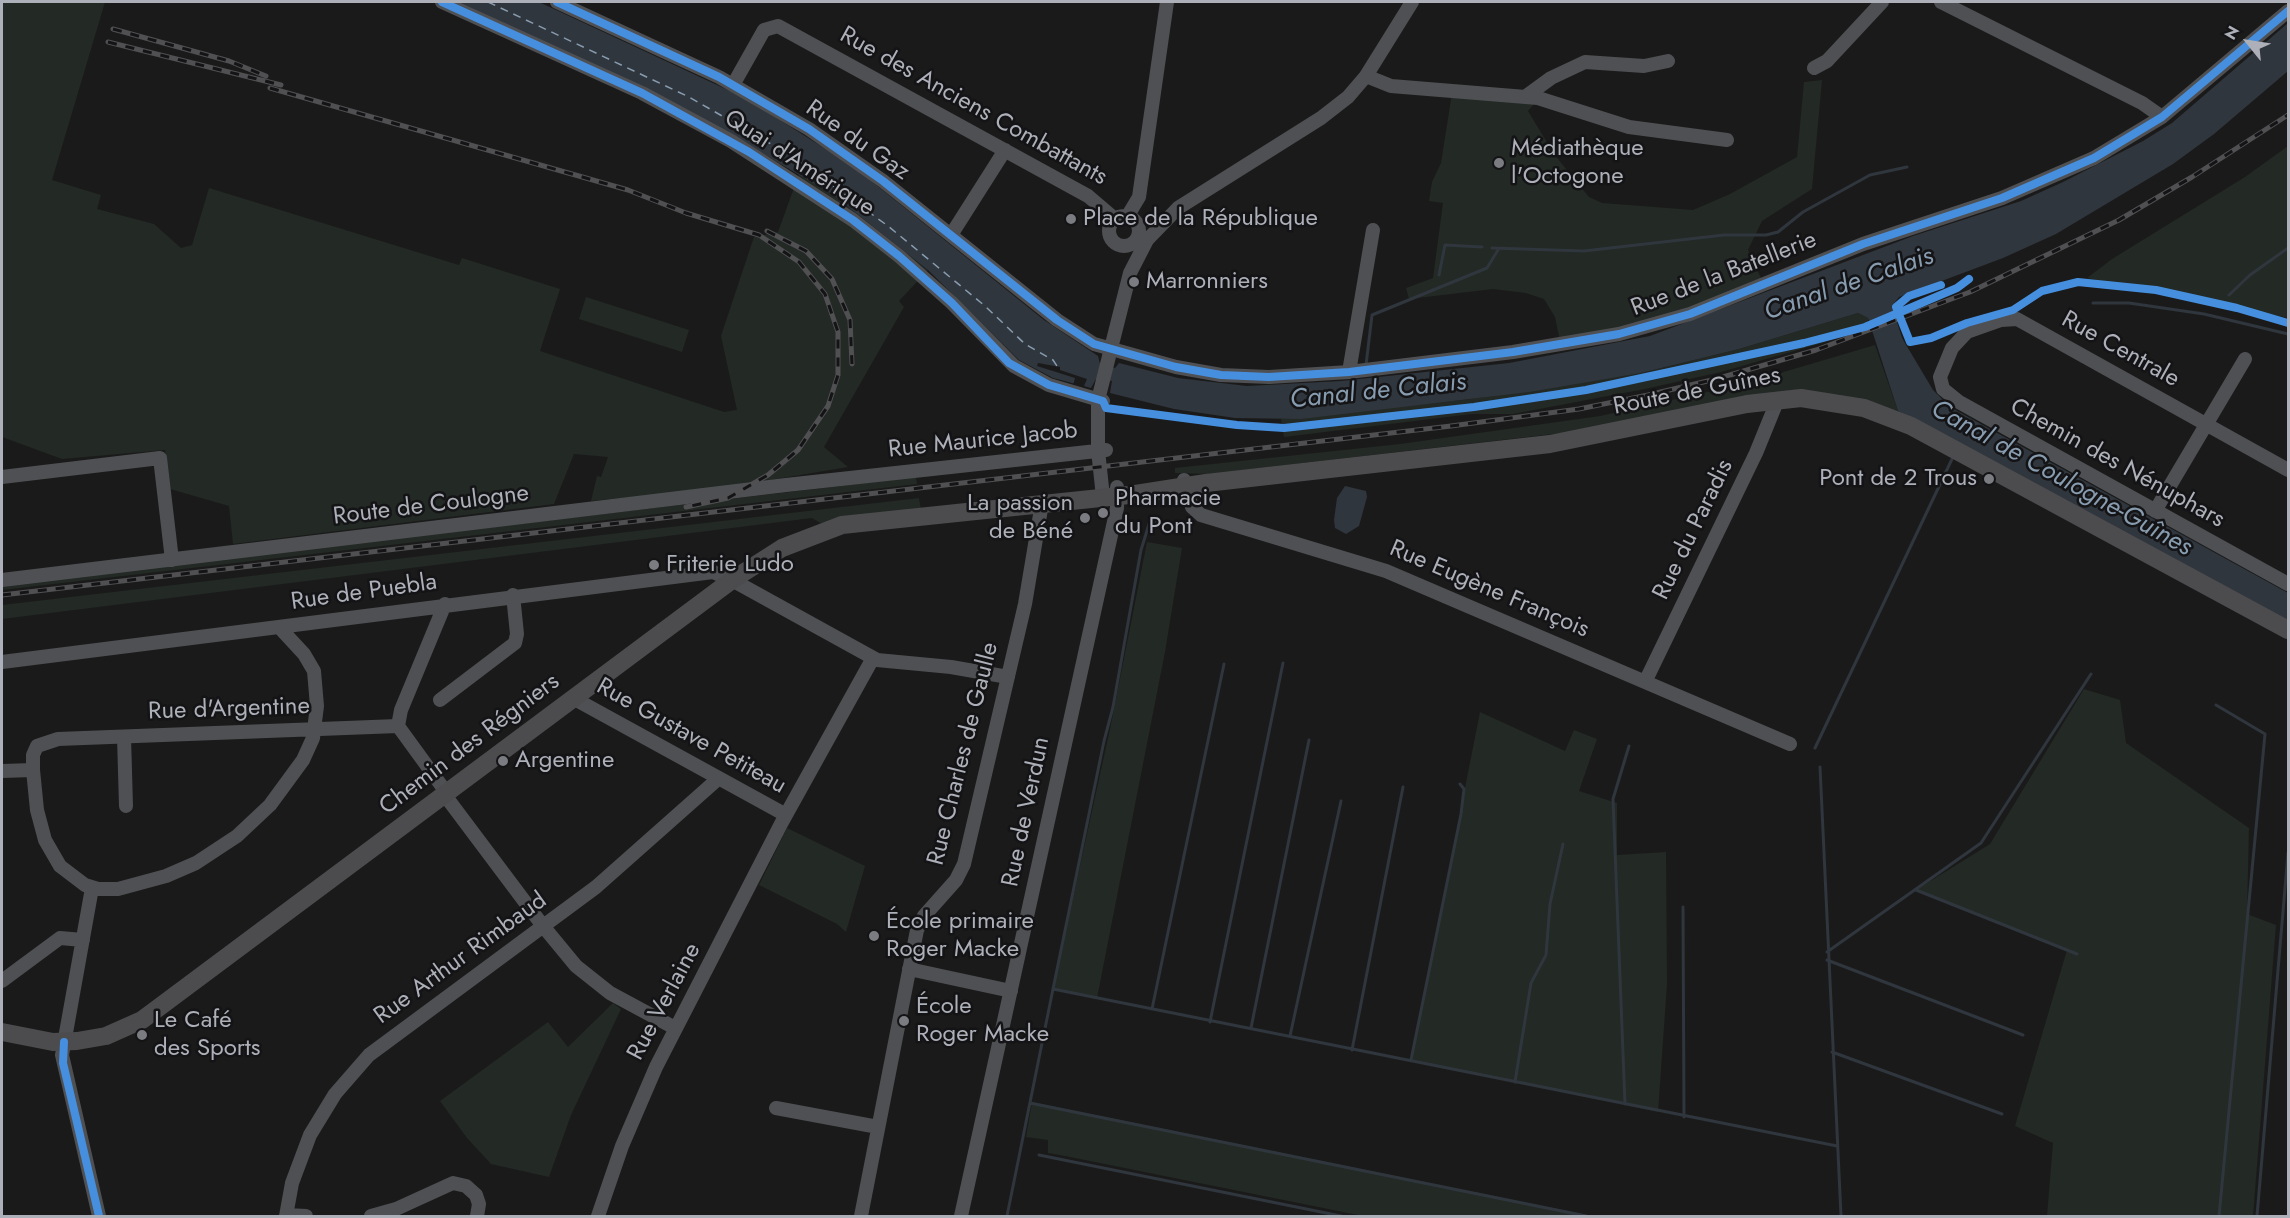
<!DOCTYPE html>
<html>
<head>
<meta charset="utf-8">
<style>
  body { margin:0 }
  #map { position:relative; width:2290px; height:1218px; overflow:hidden; background:#1a1a1a; font-family:Jost,sans-serif }
  canvas { display:block }
  .frame { position:absolute; inset:0; border:3px solid #adb0b9; pointer-events:none }
  .north { position:absolute; left:2218px; top:12px; width:60px; height:60px; -webkit-text-stroke:4px #141416; paint-order:stroke; rotate:300deg; font-size:16px; font-weight:700; line-height:24px; text-align:center; color:#adb0b9 }
  .north::after { content:''; display:block; margin:auto; width:21px; height:27px; background:#adb0b9; clip-path:polygon(50% 0,100% 100%,50% 72%,0 100%) }
</style>
</head>
<body>
<div id="map">
<canvas width="2290" height="1218"></canvas>
<div class="frame"></div>
<div class="north">N</div>
</div>
<script>
const ctx = document.querySelector('canvas').getContext('2d');
ctx.lineJoin = 'round';
function paint(path, color) {
  ctx.fillStyle = color;
  ctx.fill(path, 'evenodd');
}
function toPath(rows) {
  const path = new Path2D();
  for (const r of rows) {
    if (r.length === 3) {
      path.moveTo(r[0] + r[2], r[1]);
      path.arc(r[0], r[1], r[2], 0, 2 * Math.PI);
      continue;
    }
    path.moveTo(r[0], r[1]);
    for (let i = 2; i < r.length; i += 2) path.lineTo(r[i], r[i + 1]);
  }
  return path;
}
function strokePath(path, color, width, dash) {
  ctx.strokeStyle = color;
  ctx.lineWidth = width;
  ctx.lineCap = dash ? 'butt' : 'round';
  ctx.setLineDash(dash || []);
  ctx.stroke(path);
}
function write(font, color, halo, rows, align = 'center') {
  ctx.font = font + ' Jost,sans-serif';
  ctx.lineWidth = 5;
  ctx.setLineDash([]);
  ctx.textBaseline = 'middle';
  ctx.strokeStyle = halo;
  ctx.fillStyle = color;
  for (const [text, x, y, turn = 0] of rows) {
    ctx.save();
    ctx.translate(x, y);
    ctx.rotate((+turn || 0) * Math.PI / 180);
    ctx.textAlign = isNaN(turn) ? turn : align;
    if (halo) ctx.strokeText(text, 0, 0);
    ctx.fillText(text, 0, 0);
    ctx.restore();
  }
}
paint(toPath([
  [2,2,105,2,52,180,101,195,97,209,154,224,181,248,192,245,209,188,459,265,462,258,560,289,540,351,724,412,737,410,721,336,754,237,778,232,799,174,810,180,832,194,928,270,899,301,904,307,824,447,848,467,723,488,591,501,597,476,601,477,608,457,574,454,554,504,233,544,229,506,170,489,165,450,62,459,2,437],
  [1822,80,1812,189,1762,221,1748,250,1761,278,1672,316,1560,341,1555,317,1544,299,1526,293,1493,289,1409,299,1406,288,1433,278,1443,203,1429,201,1432,182,1441,163,1452,93,1534,104,1528,111,1554,154,1589,197,1602,203,1693,210,1730,194,1797,157,1804,82],
  [2288,146,2288,318,2197,298,2087,278,2112,259,2245,177],
  [586,297,689,330,682,352,579,319],
  [1858,313,1868,318,1868,323,1858,328,1857,333,1721,372,1645,389,1513,414,1472,414,1284,437,1281,419,1471,399,1641,373,1739,349],
  [1875,345,1898,411,1956,440,1857,399,1207,474,1175,473,1175,468,1400,444,1600,416,1743,384],
  [916,477,917,484,2,590,2,585],
  [919,498,921,510,822,524,812,518,2,619,2,605],
  [1147,542,1182,548,1165,652,1097,998,1053,989,1110,729],
  [2084,689,2120,700,2126,743,2249,828,2247,914,2276,925,2253,1216,2047,1216,2053,1143,2015,1126,2067,950,1916,890,1990,844],
  [1480,712,1565,751,1574,730,1597,739,1579,791,1617,803,1617,855,1666,852,1667,984,1658,1112,1411,1061],
  [787,828,865,866,846,932,837,924,759,885],
  [613,1003,621,1009,571,1115,549,1177,491,1164,467,1138,440,1101,548,1022,568,1047],
  [1032,1102,1593,1216,1363,1216,1060,1155,1048,1153,1048,1140,1026,1137]
]), '#232924');
paint(toPath([
  [459,2,539,2,745,98,854,167,1044,320,1098,356,1100,364,1115,368,1119,363,1178,378,1247,386,1341,381,1509,363,1650,336,1913,236,2021,201,2063,182,2143,141,2172,123,2288,23,2288,71,2214,134,2173,164,2056,234,2003,258,1899,297,1892,306,1902,338,1933,390,1950,407,2288,593,2288,622,1898,411,1868,318,1858,313,1739,349,1641,373,1529,392,1301,419,1235,418,1174,409,1110,393,1112,381,1096,379,1091,388,1053,378,1019,360,928,270,832,194,688,110],
  [1345,486,1366,491,1367,497,1359,526,1346,534,1335,528,1334,520,1337,498]
]), '#30363d');
paint(toPath([
  [1038,363,1060,367,1060,370,1087,379,1084,386,1088,388,1088,391,1073,386,1075,378,1037,366]
]), '#1a1a1a');
strokePath(toPath([
  [1492,248,1584,251,1724,235,1766,235,1778,232,1803,212,1870,175,1907,167],
  [1439,275,1445,245,1482,247],
  [2229,295,2250,275,2288,248],
  [2093,303,2129,303,2204,314,2288,334],
  [1366,365,1372,315,1487,268,1498,250],
  [1184,525,1150,521,1141,550,1113,707,1104,741,1053,989,1837,1146],
  [2216,705,2265,734,2219,1216],
  [1815,748,1952,459],
  [1820,767,1841,1216],
  [1916,890,2077,954],
  [1683,907,1684,1117],
  [1827,952,1981,843,2091,674],
  [1827,960,2023,1035],
  [1152,1009,1224,664],
  [1210,1022,1283,663],
  [1251,1028,1309,740],
  [1290,1036,1341,801],
  [1352,1050,1403,787],
  [1832,1052,2002,1114],
  [1411,1060,1461,814,1464,789,1460,784],
  [1515,1082,1531,983,1546,955,1550,904,1563,844],
  [1030,1103,1586,1216],
  [1625,1104,1613,799,1629,746],
  [1039,1155,1341,1216],
  [1007,1216,1053,989],
  [2257,1216,2288,853]
]), '#30363d', 3);
strokePath(toPath([
  [488,2,689,97,792,156,888,226,985,306,1025,344,1053,360,1057,366]
]), '#889cb0', 1.5, [8, 6]);
strokePath(toPath([
  [442,2,642,93,731,141,853,220,899,256,952,303,1014,366,1049,385,1103,401],
  [557,2,719,77,809,129,883,181,1057,320,1094,344,1176,367,1221,375,1269,377,1349,372,1513,352,1619,334,1690,314,1863,244,2002,198,2094,158,2162,117,2288,11],
  [1941,2,2142,103,2162,117],
  [1814,68,1827,61,1882,2],
  [1366,76,1391,86,1538,98,1629,127,1727,140],
  [733,85,764,30,778,26,1088,196,1115,219],
  [1525,97,1551,78,1585,62,1644,66,1668,61],
  [1124,231,15],
  [1127,217,1139,197,1167,2],
  [951,235,1005,150],
  [1349,372,1373,230],
  [2288,470,2017,319,2001,320,1967,332,1952,348,1940,377,1943,389,1959,402,2288,584],
  [2,477,160,458,172,560],
  [1184,480,1192,507,1201,515,1386,571,1790,744],
  [1103,497,1098,450,1098,400,1130,273,1147,240,1178,208,1321,118,1348,97,1366,76,1412,2],
  [2155,511,2245,359],
  [2,580,786,485,1106,450],
  [2,662,713,572,732,580,877,660,951,667,1008,677],
  [1646,680,1756,453,1778,399],
  [573,698,786,815],
  [440,700,515,643,517,634,513,595],
  [398,726,401,710,445,604],
  [398,726,446,792],
  [124,737,126,806],
  [33,770,37,810,45,840,60,866,85,885,98,889,118,889,166,876,196,863,237,836,270,805,303,760,313,738,317,706,314,671,304,654,279,627],
  [2,771,33,770,33,755,37,746,58,739,398,726],
  [444,794,543,926,576,966,610,993,675,1028],
  [92,888,62,1055,99,1216],
  [909,969,1011,991],
  [2,981,60,938,83,940],
  [776,1108,878,1127],
  [287,1215,306,1216],
  [286,1216,292,1183,310,1135,335,1094,369,1055,596,887,719,778],
  [371,1216,396,1209,453,1183,466,1186,476,1195,479,1204,477,1216],
  [598,1216,622,1146,656,1067,782,822,873,658],
  [861,1216,917,930,924,916,956,880,964,864,1025,604,1042,503],
  [961,1216,1117,508,1117,487]
]), '#4f5053', 14);
strokePath(toPath([
  [2,1032,53,1042,77,1041,106,1036,142,1020,732,580,782,548,842,525,1129,495,1206,483,1550,444,1747,404,1801,398,1864,408,1911,426,2288,630]
]), '#4c4c4f', 18);
const rail = toPath([
  [113,29,229,61,266,76],
  [108,42,281,85],
  [270,88,628,190,686,213,759,235,799,262,825,294,838,332,838,375,828,406,798,450,768,475,728,498,686,507],
  [767,231,806,251,832,279,850,320,852,364],
  [2,595,1451,426,1579,409,1648,395,1716,379,1816,350,1970,292,2119,220,2192,177,2288,115]
]);
strokePath(rail, '#505053', 5);
strokePath(rail, '#141416', 3, [9]);
strokePath(toPath([
  [442,2,642,93,749,152,853,220,899,256,952,303,1009,363,1049,385,1103,401,1106,408,1237,425,1284,428,1474,407,1586,390,1804,343,1865,327,1957,288,1969,279],
  [557,2,719,77,809,129,883,181,1057,320,1094,344,1176,367,1221,375,1269,377,1349,372,1513,352,1619,334,1690,314,1863,244,2002,198,2094,158,2162,117,2288,11],
  [1941,285,1909,296,1896,307,1910,342,1931,338,1967,323,2013,310,2042,291,2078,282,2156,290,2237,308,2288,323],
  [64,1042,63,1063,99,1216]
]), '#468fdf', 8);
for (const [x, y, r, color] of [
  [1499,163,6,"#7a7c81"],
  [1071,219,6,"#7a7c81"],
  [1134,282,6,"#7a7c81"],
  [1989,479,6,"#7a7c81"],
  [1103,513,6,"#7a7c81"],
  [1085,518,6,"#7a7c81"],
  [654,565,6,"#7a7c81"],
  [503,761,6,"#7a7c81"],
  [874,936,6,"#7a7c81"],
  [904,1021,6,"#7a7c81"],
  [142,1035,6,"#7a7c81"]
]) {
  const dot = new Path2D();
  dot.arc(x, y, r, 0, 2 * Math.PI);
  ctx.fillStyle = color;
  ctx.fill(dot);
  strokePath(dot, '#141416', 2);
}
write('24px', '#adb0b9', '#141416', [
  ["Rue des Anciens Combattants",973,107,29],
  ["Rue du Gaz",857,141,35],
  ["Quai d'Amérique",799,164,33],
  ["Rue de la Batellerie",1724,275,-21],
  ["Rue Centrale",2120,350,29],
  ["Route de Guînes",1697,392,-11],
  ["Rue Maurice Jacob",983,441,-6],
  ["Chemin des Nénuphars",2117,464,29],
  ["Route de Coulogne",431,506,-7],
  ["Rue du Paradis",1694,530,-64],
  ["Rue Eugène François",1489,590,23],
  ["Rue de Puebla",364,593,-8],
  ["Rue d'Argentine",229,710,-2],
  ["Rue Gustave Petiteau",691,737,29],
  ["Chemin des Régniers",470,745,-37],
  ["Rue Charles de Gaulle",964,754,-76],
  ["Rue de Verdun",1027,812,-78],
  ["Rue Arthur Rimbaud",461,959,-36],
  ["Rue Verlaine",665,1002,-62]
]);
write('24px', '#adb0b9', '#141416', [
  ["Médiathèque",1511,149],
  ["l'Octogone",1511,177],
  ["Place de la République",1083,219],
  ["Marronniers",1146,282],
  ["Pont de 2 Trous",1977,479,"right"],
  ["Pharmacie",1115,499],
  ["du Pont",1115,527],
  ["La passion",1073,504,"right"],
  ["de Béné",1073,532,"right"],
  ["Friterie Ludo",666,565],
  ["Argentine",515,761],
  ["École primaire",886,922],
  ["Roger Macke",886,950],
  ["École",916,1007],
  ["Roger Macke",916,1035],
  ["Le Café",154,1021],
  ["des Sports",154,1049]
], 'left');
write('italic 26px', '#889cb0', '#141416', [
  ["Canal de Calais",1849,285,-19],
  ["Canal de Calais",1378,392,-6],
  ["Canal de Coulogne-Guînes",2061,479,29]
]);
</script>
</body>
</html>
